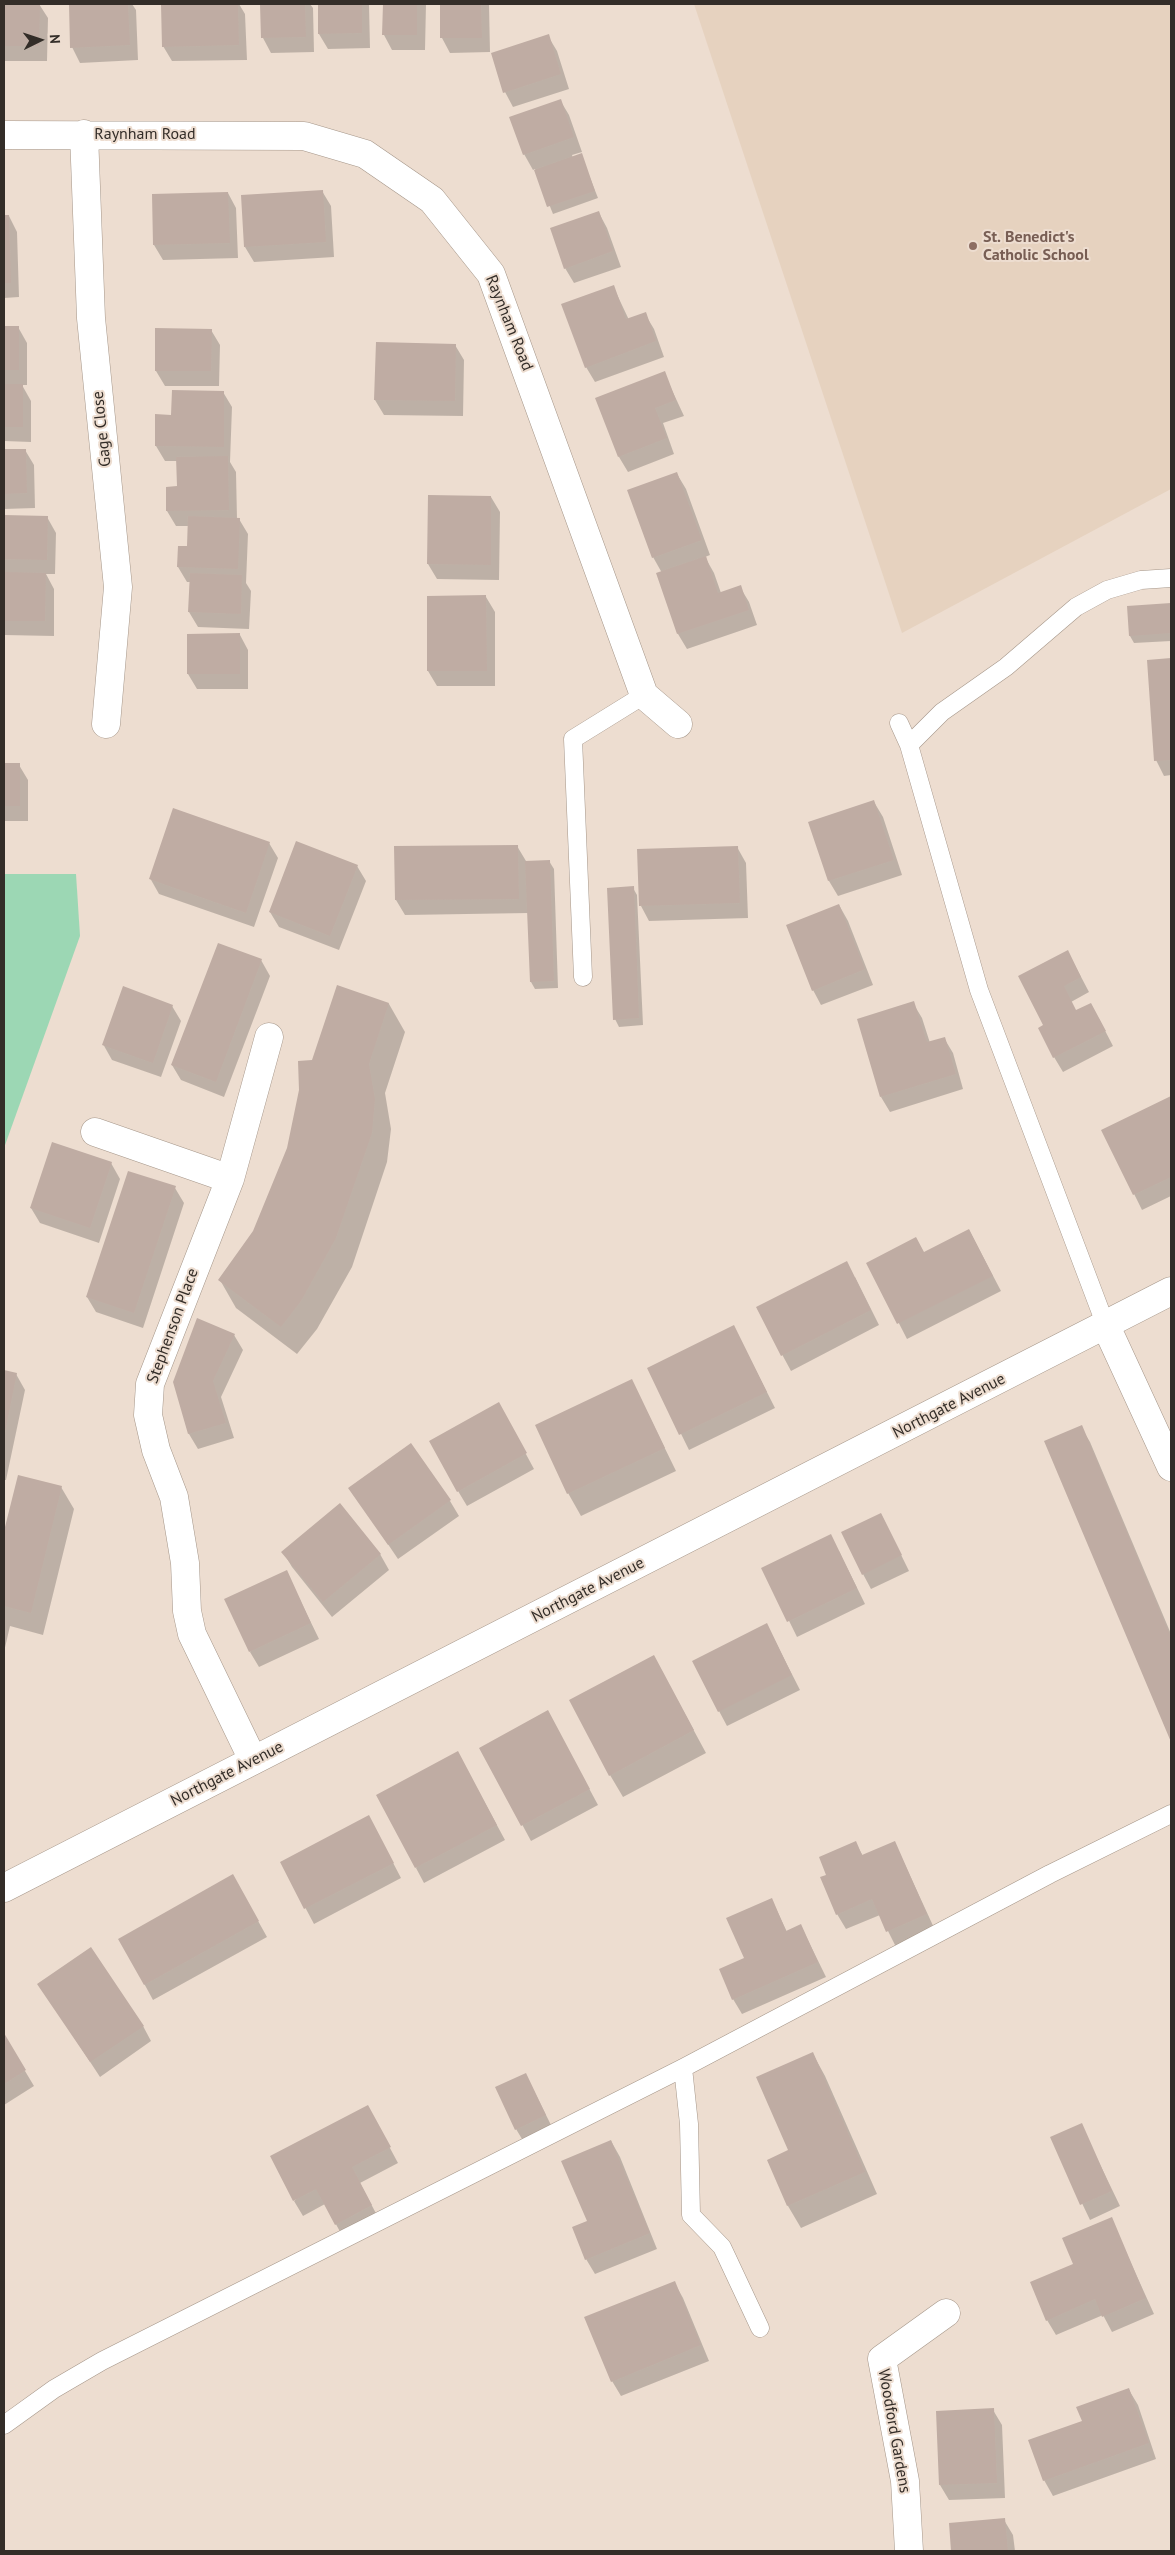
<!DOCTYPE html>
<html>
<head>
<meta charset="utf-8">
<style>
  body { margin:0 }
  #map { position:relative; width:1175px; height:2555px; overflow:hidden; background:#edddd0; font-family:"PT Sans",sans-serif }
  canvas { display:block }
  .frame { position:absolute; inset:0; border:5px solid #332d28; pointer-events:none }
  .north { position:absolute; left:15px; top:15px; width:50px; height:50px; -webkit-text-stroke:4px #edddd0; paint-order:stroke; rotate:86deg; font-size:14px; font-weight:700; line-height:20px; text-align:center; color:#332d28 }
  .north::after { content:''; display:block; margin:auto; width:18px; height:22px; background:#332d28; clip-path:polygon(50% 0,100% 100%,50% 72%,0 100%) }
</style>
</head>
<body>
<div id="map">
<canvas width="1175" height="2555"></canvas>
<div class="frame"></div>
<div class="north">N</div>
</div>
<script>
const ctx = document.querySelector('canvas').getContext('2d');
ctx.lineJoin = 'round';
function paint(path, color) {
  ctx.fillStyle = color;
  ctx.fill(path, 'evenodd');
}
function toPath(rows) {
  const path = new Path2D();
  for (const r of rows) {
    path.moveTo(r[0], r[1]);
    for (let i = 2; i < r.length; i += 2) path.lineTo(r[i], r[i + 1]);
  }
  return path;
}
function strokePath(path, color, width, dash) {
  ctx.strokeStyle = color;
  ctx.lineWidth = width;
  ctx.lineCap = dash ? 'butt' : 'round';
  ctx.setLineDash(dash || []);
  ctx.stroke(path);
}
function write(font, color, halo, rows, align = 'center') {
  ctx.font = font + ' "PT Sans",sans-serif';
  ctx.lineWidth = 4;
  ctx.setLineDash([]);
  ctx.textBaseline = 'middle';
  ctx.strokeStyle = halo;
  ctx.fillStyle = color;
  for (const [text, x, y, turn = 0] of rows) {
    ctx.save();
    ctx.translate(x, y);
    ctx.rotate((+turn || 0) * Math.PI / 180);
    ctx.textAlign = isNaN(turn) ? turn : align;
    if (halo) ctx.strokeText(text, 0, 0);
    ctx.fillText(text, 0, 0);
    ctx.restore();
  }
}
paint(toPath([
  [694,4,1171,4,1171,489,902,633]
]), '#e6d2bf');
paint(toPath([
  [4,874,76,874,80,936,4,1148]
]), '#9cd7b4');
paint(toPath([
  [4,4,39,4,48,18,47,61,4,61],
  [70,4,132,4,136,10,138,60,80,63,72,47],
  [162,4,239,4,245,14,247,60,172,61,163,46],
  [261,4,310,4,313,8,314,52,271,53,263,38],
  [319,4,369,4,370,48,328,49,319,34],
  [384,4,426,4,425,50,392,50,384,35],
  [441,4,489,4,490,52,450,53,442,38],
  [548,36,557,51,569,89,513,107,505,92],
  [560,100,569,115,582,152,572,155,573,158,581,155,598,198,553,214,535,169,533,170,524,154],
  [322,191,331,206,334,257,254,262,245,247],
  [228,193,236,208,238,258,163,260,154,245],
  [599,213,607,228,621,267,574,283,565,268],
  [4,216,9,216,17,232,19,297,4,298],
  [613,286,629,320,645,314,654,329,664,357,595,382,586,367],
  [18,327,27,343,27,385,22,385,31,401,31,442,4,441,4,328],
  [211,330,220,345,219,386,165,386,156,371],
  [455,345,464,360,463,416,384,415,375,400],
  [664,373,684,416,663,423,674,454,628,472,619,457,597,399],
  [223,392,232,407,230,462,236,472,237,519,239,519,248,534,246,583,251,591,249,629,198,627,189,612,190,582,187,582,178,567,188,548,189,526,176,526,167,511,167,488,178,488,178,461,165,461,156,446,156,416,173,416],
  [25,450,34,465,35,508,4,509,4,451],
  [677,474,686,489,710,555,705,557,714,573,721,593,740,587,749,602,757,625,687,649,678,634,658,574,662,573,653,557],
  [491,497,500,512,499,580,437,579,428,564],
  [4,516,47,517,56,533,55,574,46,574,54,589,54,636,4,635],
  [486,597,495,612,495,686,437,686,428,671],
  [1171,604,1171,641,1134,643,1130,636,1128,607],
  [240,635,248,650,248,689,197,689,188,674],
  [1171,659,1171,775,1164,776,1156,760,1149,661],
  [4,765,19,765,28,780,28,821,4,821],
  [874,802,883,817,902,875,838,896,829,881,810,822],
  [269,843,278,858,254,927,159,894,150,878],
  [517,846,526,861,549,861,554,869,558,988,535,989,531,982,529,913,405,915,396,900],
  [737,847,746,863,748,918,649,921,641,906],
  [357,866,366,881,339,950,279,927,270,912],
  [633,888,637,895,643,1025,619,1027,615,1019],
  [839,905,848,921,873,985,821,1005,813,990],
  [1068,952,1089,992,1071,1002,1076,1011,1099,1019,1113,1046,1063,1072,1054,1057,1045,1026],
  [261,960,270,976,224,1097,181,1080,172,1065],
  [338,986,389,1004,405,1032,385,1093,391,1129,387,1162,352,1267,317,1329,297,1354,236,1308,220,1280,254,1231,288,1149],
  [913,1003,922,1018,930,1043,944,1038,953,1053,963,1089,890,1112,881,1097],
  [172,1006,181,1021,161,1077,112,1060,103,1044],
  [1171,1097,1171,1196,1142,1210,1103,1131],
  [111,1163,120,1179,99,1243,40,1223,31,1208],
  [175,1188,184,1203,143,1328,96,1312,87,1297],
  [969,1230,1001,1291,907,1339,868,1263,924,1253],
  [855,1277,879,1325,791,1371,757,1308],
  [734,1327,775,1408,689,1450,649,1369],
  [234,1335,243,1350,221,1397,234,1438,198,1449,189,1434,174,1382],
  [4,1372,16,1374,25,1390,6,1480,4,1480],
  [632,1381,676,1471,581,1516,568,1493],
  [507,1419,534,1469,467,1506,458,1491],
  [1081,1427,1090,1442,1171,1634,1171,1738,1046,1442],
  [19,1476,61,1487,74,1509,43,1635,10,1626,4,1652,4,1536],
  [350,1488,450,1501,459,1516,398,1559],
  [881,1514,909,1571,871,1589,863,1574],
  [839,1551,865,1604,797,1637,763,1568],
  [283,1552,380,1554,389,1570,332,1617,292,1567],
  [286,1571,319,1639,259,1667,250,1652],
  [767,1625,800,1690,727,1726,719,1711],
  [666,1679,706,1753,623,1797,610,1775],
  [556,1727,598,1805,531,1841,481,1748],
  [466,1768,505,1840,424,1883,416,1868],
  [377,1832,401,1878,314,1924,281,1862],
  [855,1842,863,1856,895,1843,935,1930,896,1947,880,1915,846,1929,837,1914,828,1875],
  [233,1876,267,1937,153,2000,120,1939],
  [772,1900,787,1932,801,1926,826,1977,742,2014,733,1999,746,1958],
  [39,1984,143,2026,151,2041,100,2077],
  [4,2036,34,2086,4,2105],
  [813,2054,825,2076,877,2194,801,2228,788,2206,768,2161,790,2151],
  [526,2075,554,2131,525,2144,516,2129],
  [376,2122,398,2163,360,2183,380,2221,344,2239,325,2204,303,2216,294,2201],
  [1081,2125,1120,2206,1090,2220,1051,2138],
  [611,2141,620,2157,657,2249,595,2274,586,2259,588,2221],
  [1111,2219,1154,2314,1112,2332,1103,2315,1056,2335,1047,2320,1074,2265],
  [674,2282,683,2298,709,2361,621,2396,612,2381],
  [1129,2390,1138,2405,1156,2459,1053,2496,1044,2480,1083,2421],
  [993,2410,1002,2425,1005,2498,949,2500,940,2485],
  [1004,2520,1013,2535,1015,2551,953,2551,950,2524]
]), '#0003');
paint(toPath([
  [4,4,40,4,39,46,4,46],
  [69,4,128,4,130,45,70,48],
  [161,4,238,4,239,45,162,47],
  [260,4,305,4,306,37,261,38],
  [318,4,362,4,362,33,318,34],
  [383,4,417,4,417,35,382,35],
  [440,4,481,4,482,38,440,38],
  [549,34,561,74,503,93,491,53],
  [561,99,574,137,523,155,509,117],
  [582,153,595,191,547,207,534,170],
  [323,190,326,242,244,247,241,195],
  [228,192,230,243,153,245,152,194],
  [599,211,613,251,564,269,550,228],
  [4,215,9,215,11,283,4,283],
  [614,285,626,319,646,312,656,341,585,368,561,304],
  [4,326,19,326,19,370,4,370],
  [155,328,212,329,211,371,155,371],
  [376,342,456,344,455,401,374,400],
  [665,371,676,400,655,408,667,438,618,457,595,398],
  [4,384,23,384,23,427,4,427],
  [172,390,224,391,224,447,155,446,155,414,171,415],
  [4,449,26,449,27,493,4,494],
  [228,456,229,510,166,511,166,487,177,486,176,457],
  [677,472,702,540,652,558,627,490],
  [428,495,491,496,491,565,427,564],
  [4,515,48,516,47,560,4,559],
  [188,516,240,518,238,569,177,567,178,546,187,546],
  [706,556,718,593,741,585,749,610,677,634,656,573],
  [4,572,46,573,45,621,4,621],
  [190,573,242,575,241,614,188,612],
  [486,595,487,671,427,671,427,596],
  [1171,603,1171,633,1129,636,1127,606],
  [240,633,240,674,187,674,187,634],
  [1171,658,1171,760,1154,761,1147,660],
  [4,763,20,763,20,806,4,806],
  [874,800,894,860,828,881,808,822],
  [173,808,270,842,246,913,149,879],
  [296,841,358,865,330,936,269,912],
  [518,845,519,899,395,900,394,846],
  [738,846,740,903,639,906,637,849],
  [550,860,554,981,530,982,525,861],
  [634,886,639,1018,613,1020,607,888],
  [839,904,865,969,812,991,786,925],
  [218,943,262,959,216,1082,171,1065],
  [1068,950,1081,977,1064,986,1076,1010,1091,1003,1106,1031,1053,1058,1038,1028,1043,1025,1018,976],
  [337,985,389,1003,369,1064,375,1099,372,1133,336,1238,301,1301,281,1327,218,1280,253,1231,287,1148,299,1090,298,1061,312,1060],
  [123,986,173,1005,153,1063,102,1045],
  [914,1001,927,1042,945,1037,956,1074,880,1097,857,1019],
  [1171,1096,1171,1177,1133,1195,1101,1130],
  [52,1142,112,1162,90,1228,30,1208],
  [128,1171,176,1186,134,1313,86,1297],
  [969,1229,993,1276,897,1324,866,1263,916,1237,924,1252],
  [847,1261,871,1310,781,1356,756,1307],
  [197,1318,235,1334,213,1381,226,1423,188,1434,173,1382],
  [734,1325,767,1392,679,1435,647,1368],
  [4,1370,17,1373,5,1432,4,1432],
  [632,1379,665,1448,567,1494,535,1425],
  [499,1402,527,1453,457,1492,429,1441],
  [1082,1425,1171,1637,1171,1742,1044,1441],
  [411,1443,451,1500,388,1545,348,1488],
  [18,1475,62,1486,31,1613,4,1606,4,1531],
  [340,1503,381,1554,323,1602,281,1552],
  [881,1513,902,1555,862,1575,841,1532],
  [831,1534,857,1588,787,1622,761,1568],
  [287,1570,311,1623,249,1652,224,1599],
  [767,1623,792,1675,718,1712,692,1661],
  [654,1655,694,1730,609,1776,569,1700],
  [548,1710,590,1789,521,1826,479,1748],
  [458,1751,497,1825,415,1868,376,1795],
  [369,1815,394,1863,304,1909,280,1862],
  [856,1841,862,1855,895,1841,927,1914,886,1932,872,1899,836,1915,820,1877,826,1875,819,1857],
  [233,1874,259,1921,144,1985,118,1939],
  [772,1898,786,1931,801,1924,818,1962,732,2000,719,1969,744,1958,726,1918],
  [91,1947,144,2026,90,2062,37,1984],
  [4,2033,26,2070,4,2084],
  [813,2052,865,2172,787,2206,767,2160,788,2150,756,2077],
  [526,2073,546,2115,515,2130,495,2087],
  [368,2105,391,2147,352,2167,372,2205,335,2225,316,2189,293,2201,270,2156],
  [1082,2123,1112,2191,1080,2205,1050,2137],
  [611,2140,650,2233,585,2260,572,2227,587,2221,561,2161],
  [1112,2217,1146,2298,1102,2317,1095,2299,1046,2321,1030,2282,1073,2264,1062,2238],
  [675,2281,701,2345,611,2382,584,2317],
  [1129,2388,1149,2443,1043,2481,1028,2440,1082,2421,1076,2407],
  [994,2408,997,2483,939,2485,936,2411],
  [1005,2518,1008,2551,951,2551,949,2523]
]), '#bfaca3');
const service = toPath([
  [899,723,909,745,979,990,1106,1326],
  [909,745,942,712,1006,667,1076,607,1107,590,1141,580,1171,578],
  [583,977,573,739,644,695],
  [683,2068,689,2124,691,2215,722,2247,760,2328],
  [4,2425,54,2389,102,2361,683,2068,1050,1874,1171,1814]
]);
const minor = toPath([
  [84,134,91,318,118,587,106,724],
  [4,135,304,136,365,154,432,200,491,274,644,695,678,724],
  [95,1132,230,1179],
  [1106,1326,1171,1467],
  [253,1760,192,1634,187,1611,185,1563,174,1497,156,1450,148,1415,150,1384,230,1179,269,1037],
  [4,1888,1171,1291],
  [909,2551,905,2481,882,2359,946,2313]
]);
strokePath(service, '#a59689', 19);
strokePath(minor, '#a59689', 29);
strokePath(service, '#fff', 18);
strokePath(minor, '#fff', 28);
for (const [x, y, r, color] of [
  [973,246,5,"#8d6e63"]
]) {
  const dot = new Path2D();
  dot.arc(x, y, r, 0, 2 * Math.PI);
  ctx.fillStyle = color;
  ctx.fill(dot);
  strokePath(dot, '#edddd0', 2);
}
write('16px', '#332d28', '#edddd0', [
  ["Raynham Road",145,134],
  ["Raynham Road",509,323,68],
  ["Gage Close",102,429,-96],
  ["Stephenson Place",173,1326,-70],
  ["Northgate Avenue",949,1406,-27],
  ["Northgate Avenue",588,1590,-27],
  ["Northgate Avenue",227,1774,-27],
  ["Woodford Gardens",894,2431,80]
]);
write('bold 16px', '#785e54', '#edddd0', [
  ["St. Benedict's",983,237],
  ["Catholic School",983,255]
], 'left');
</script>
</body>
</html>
